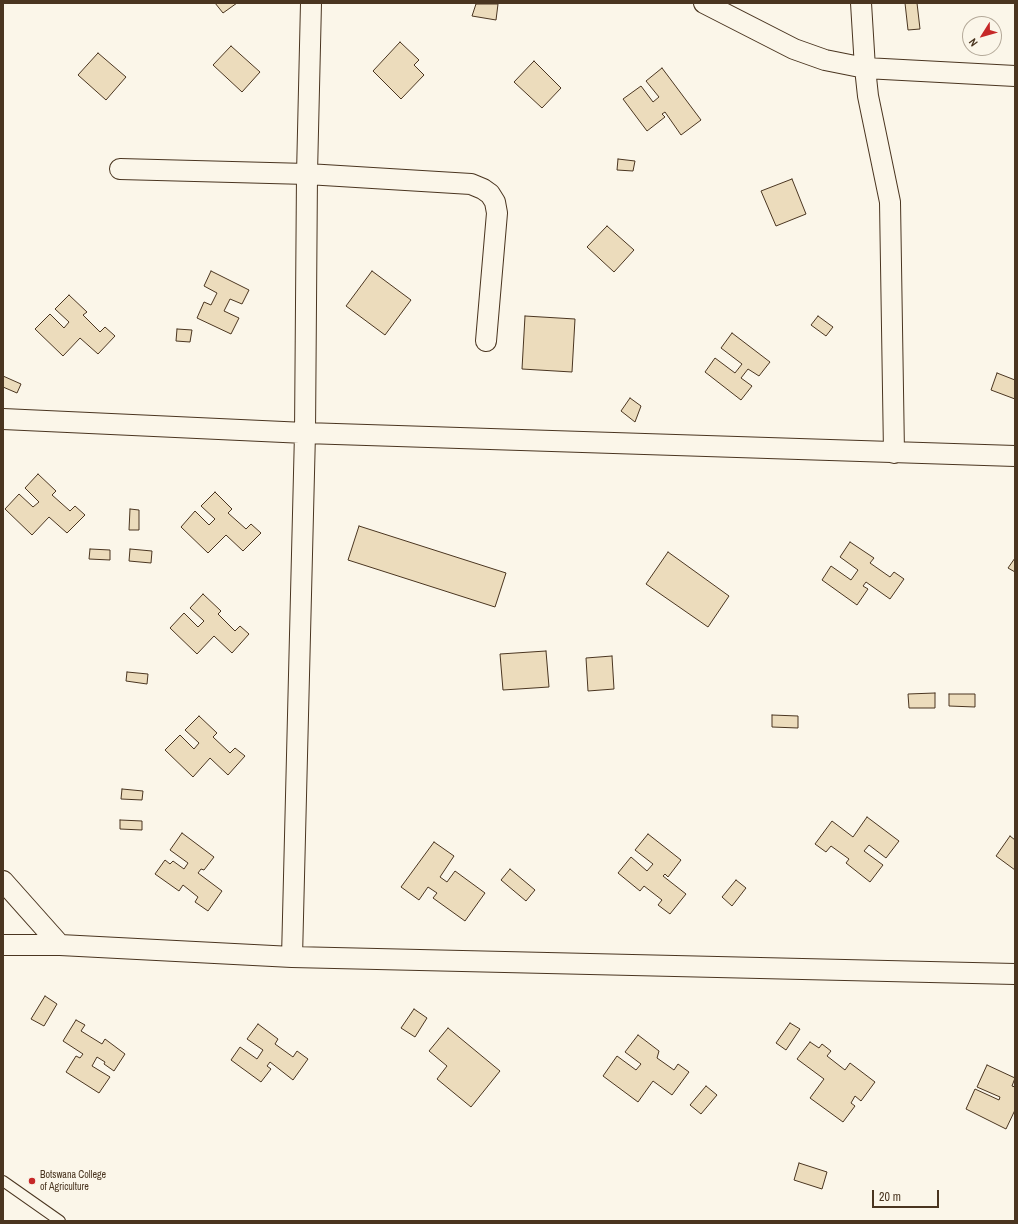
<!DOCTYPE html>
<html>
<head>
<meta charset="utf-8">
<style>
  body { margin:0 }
  #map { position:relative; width:1018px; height:1224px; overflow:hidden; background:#fbf6e9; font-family:"Archivo Narrow",sans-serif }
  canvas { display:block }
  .frame { position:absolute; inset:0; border:4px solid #4a3520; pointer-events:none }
  .north { position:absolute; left:962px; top:16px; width:40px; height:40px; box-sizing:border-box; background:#fbf6e9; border:1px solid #b4a999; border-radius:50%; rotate:233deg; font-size:11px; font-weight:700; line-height:16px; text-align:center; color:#4a3520 }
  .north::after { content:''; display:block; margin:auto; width:14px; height:18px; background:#c62828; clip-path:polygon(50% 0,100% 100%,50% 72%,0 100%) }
  .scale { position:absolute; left:872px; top:1190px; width:67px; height:18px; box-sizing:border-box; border:2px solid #4a3520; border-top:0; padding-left:5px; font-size:12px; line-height:14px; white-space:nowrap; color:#4a3520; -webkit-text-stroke:3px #fbf6e9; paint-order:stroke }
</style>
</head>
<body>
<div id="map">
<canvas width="1018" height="1224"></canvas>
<div class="frame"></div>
<div class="north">N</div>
<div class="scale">20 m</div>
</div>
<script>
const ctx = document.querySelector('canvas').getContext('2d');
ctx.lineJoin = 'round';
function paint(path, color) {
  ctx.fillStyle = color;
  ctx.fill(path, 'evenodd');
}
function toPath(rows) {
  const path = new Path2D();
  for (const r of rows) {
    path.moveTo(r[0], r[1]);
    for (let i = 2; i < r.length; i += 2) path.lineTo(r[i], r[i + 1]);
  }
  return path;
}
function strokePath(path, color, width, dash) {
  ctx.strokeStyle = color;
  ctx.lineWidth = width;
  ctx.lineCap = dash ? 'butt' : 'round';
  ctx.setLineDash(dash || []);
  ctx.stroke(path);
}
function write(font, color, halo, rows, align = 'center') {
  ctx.font = font + ' "Archivo Narrow",sans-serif';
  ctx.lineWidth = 3;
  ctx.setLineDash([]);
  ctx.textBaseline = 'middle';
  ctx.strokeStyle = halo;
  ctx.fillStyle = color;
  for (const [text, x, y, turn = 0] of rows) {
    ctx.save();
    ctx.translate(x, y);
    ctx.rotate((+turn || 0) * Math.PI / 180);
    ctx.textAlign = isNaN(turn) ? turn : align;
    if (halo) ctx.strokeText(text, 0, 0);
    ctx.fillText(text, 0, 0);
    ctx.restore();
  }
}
const building = toPath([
  [215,3,237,3,223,13,215,3],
  [905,3,917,3,920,29,908,30,905,3],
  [476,4,498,4,496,20,472,16,476,4],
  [400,42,419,60,414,65,424,75,401,99,373,71,400,42],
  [231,46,260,72,242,92,213,65,231,46],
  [98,53,126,77,106,100,78,75,98,53],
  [534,61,561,88,542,108,514,82,534,61],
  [662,68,701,120,681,135,665,112,662,114,665,117,647,131,623,99,641,86,653,102,659,97,646,81,662,68],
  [618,159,635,161,633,171,617,170,618,159],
  [792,179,806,214,776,226,761,191,792,179],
  [607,226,634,250,614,272,587,247,607,226],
  [211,271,249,290,242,304,230,299,224,311,239,318,231,334,197,318,204,302,211,305,217,293,204,286,211,271],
  [372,271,411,300,385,335,346,306,372,271],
  [69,295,87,312,83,315,100,332,105,327,115,336,98,354,80,338,63,356,35,329,50,314,64,328,69,322,55,309,69,295],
  [525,316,575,319,572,372,522,369,525,316],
  [818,316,833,327,826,336,811,325,818,316],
  [177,329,192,330,190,342,176,341,177,329],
  [732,333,770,362,759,376,748,369,741,378,752,386,741,400,705,372,715,358,735,373,742,364,721,348,732,333],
  [997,373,1015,380,1015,399,991,390,997,373],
  [3,376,21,384,17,393,3,387,3,376],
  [630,398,641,406,635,422,621,411,630,398],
  [38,474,56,491,52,495,70,511,75,506,85,515,67,533,49,517,32,535,5,509,19,494,33,507,39,502,25,488,38,474],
  [215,492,232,509,228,513,246,529,251,524,261,533,243,551,226,535,208,553,181,527,195,511,209,525,215,519,201,506,215,492],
  [130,509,139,510,139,530,129,530,130,509],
  [359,526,506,573,495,607,348,560,359,526],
  [850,542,874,558,870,563,890,577,894,572,904,579,890,599,866,582,863,586,868,589,857,605,822,580,831,566,851,580,858,570,840,557,850,542],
  [90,549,110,550,110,560,89,559,90,549],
  [130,549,152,551,151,563,129,561,130,549],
  [668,552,729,596,708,627,646,584,668,552],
  [1015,558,1015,572,1008,568,1015,558],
  [203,594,221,611,218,614,235,631,240,626,249,634,232,653,214,636,197,654,170,628,184,613,198,627,204,621,190,608,203,594],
  [546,651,549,687,503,690,500,654,546,651],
  [612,656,614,689,588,691,586,658,612,656],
  [127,672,148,674,147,684,126,681,127,672],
  [935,693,935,708,909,708,908,694,935,693],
  [949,694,975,694,975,707,949,706,949,694],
  [772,715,798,716,798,728,772,727,772,715],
  [199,716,217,733,213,737,230,753,235,748,245,756,228,775,210,758,193,777,165,750,180,735,194,749,199,743,185,730,199,716],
  [122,789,143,791,142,800,121,799,122,789],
  [867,817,899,841,886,858,869,845,864,851,883,865,870,882,846,863,849,859,831,846,826,852,815,844,832,821,853,837,867,817],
  [120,820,142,821,142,830,120,829,120,820],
  [182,833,214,857,204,870,201,869,198,873,222,891,208,911,195,902,198,897,183,885,179,891,155,874,165,860,170,864,173,861,184,869,188,863,170,850,182,833],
  [648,834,681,860,668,877,665,874,663,876,686,894,670,914,658,905,662,900,644,886,640,891,618,873,631,857,647,871,653,864,635,850,648,834],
  [1010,836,1015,840,1015,870,996,856,1010,836],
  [434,842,454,856,440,877,447,882,455,871,485,893,465,921,433,898,437,893,428,887,419,900,401,887,434,842],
  [510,869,535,890,526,901,501,880,510,869],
  [736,880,746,888,732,906,722,897,736,880],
  [45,996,57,1004,44,1026,31,1019,45,996],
  [414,1009,427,1018,415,1037,401,1028,414,1009],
  [76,1020,85,1025,81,1031,102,1044,105,1039,125,1054,114,1071,104,1064,105,1062,97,1057,92,1066,110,1077,99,1093,66,1072,76,1056,80,1058,83,1054,63,1041,76,1020],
  [790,1023,800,1029,786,1050,776,1043,790,1023],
  [258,1024,278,1039,275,1044,293,1057,297,1051,308,1059,293,1080,270,1062,267,1066,271,1069,261,1082,231,1060,240,1047,257,1059,263,1050,247,1039,258,1024],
  [448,1028,500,1071,471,1107,437,1079,447,1066,429,1051,448,1028],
  [638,1035,659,1051,657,1058,674,1070,678,1064,689,1072,672,1095,653,1081,638,1102,603,1076,617,1056,636,1070,641,1064,625,1052,638,1035],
  [810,1042,819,1048,822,1044,831,1051,827,1056,845,1070,850,1063,875,1082,861,1101,855,1096,851,1103,855,1106,843,1122,810,1098,824,1079,797,1059,810,1042],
  [987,1065,1015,1078,1012,1086,1015,1087,1015,1110,1006,1129,966,1109,975,1089,999,1100,1000,1097,977,1087,987,1065],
  [706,1086,717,1095,701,1114,690,1105,706,1086],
  [799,1163,827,1172,822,1189,794,1180,799,1163]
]);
paint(building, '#ecdcbc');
strokePath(building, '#4a3520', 1);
const lane = toPath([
  [3,1181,60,1221]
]);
const street = toPath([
  [704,3,794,49,825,60,865,68,868,96,890,202,894,453],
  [861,3,865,68,1015,76],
  [120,169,307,174,471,184,483,189,490,194,495,202,497,213,486,341],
  [3,419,305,433,1015,456],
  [3,881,60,945],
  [3,945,60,945,292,957,1015,974],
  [292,957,305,433,307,174,311,3]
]);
strokePath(lane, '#4a3520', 12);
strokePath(street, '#4a3520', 22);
strokePath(lane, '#fbf6e9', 10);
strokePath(street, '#fbf6e9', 20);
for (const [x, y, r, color] of [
  [32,1181,4,"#c62828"]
]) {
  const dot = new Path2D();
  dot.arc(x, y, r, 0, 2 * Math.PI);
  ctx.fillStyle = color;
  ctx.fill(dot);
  strokePath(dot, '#fbf6e9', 1.5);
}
write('10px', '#4a3520', '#fbf6e9', [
  ["Botswana College",40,1175],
  ["of Agriculture",40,1187]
], 'left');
</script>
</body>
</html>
